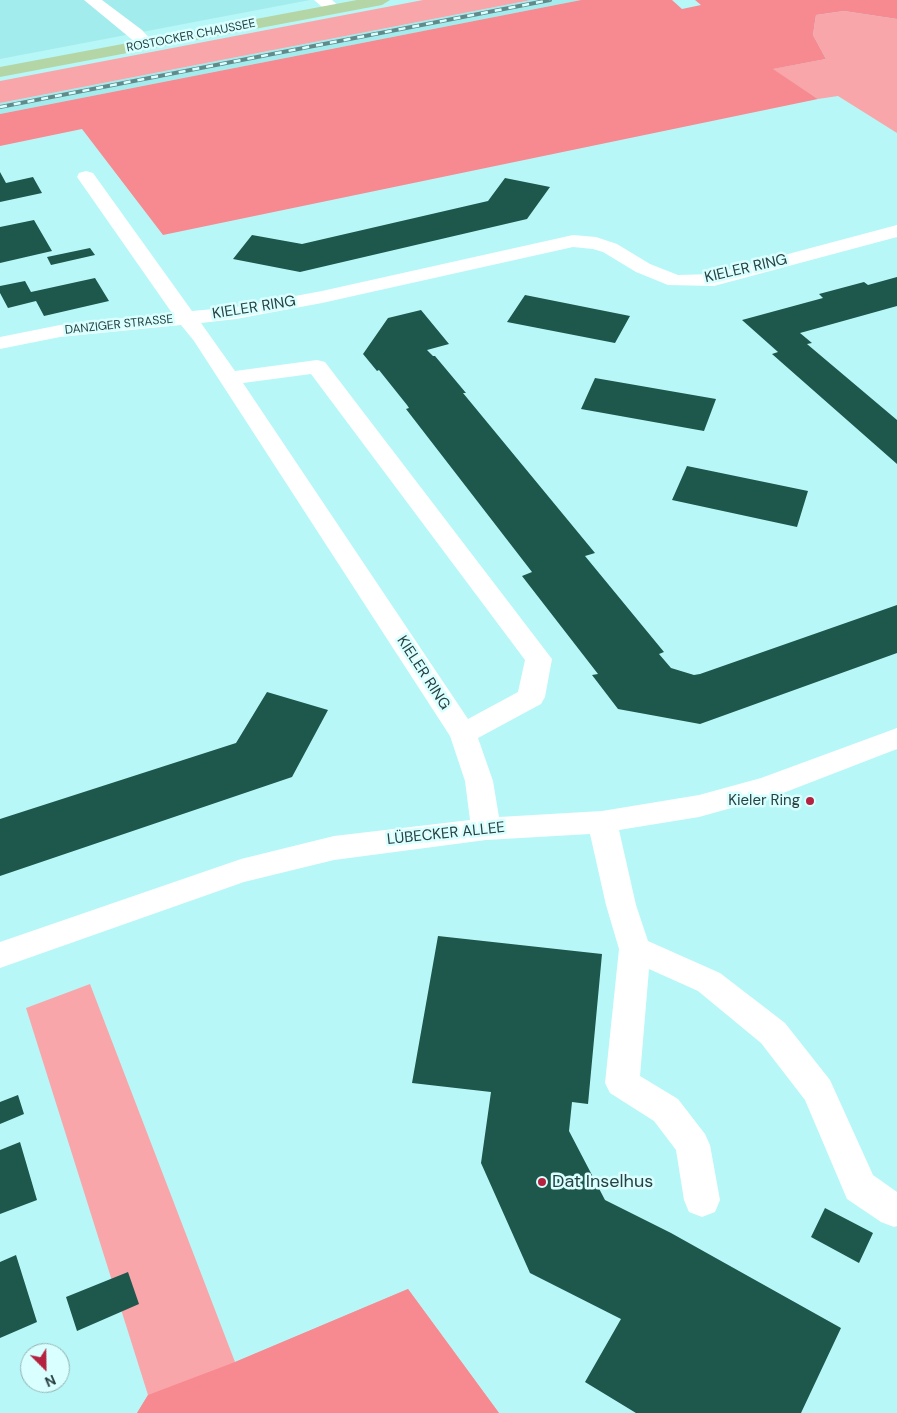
<!DOCTYPE html>
<html>
<head>
<meta charset="utf-8">
<style>
  body { margin:0 }
  #map { position:relative; width:897px; height:1413px; overflow:hidden; background:#b8f7f7; font-family:"DM Sans",sans-serif }
  canvas { display:block }
  .north { position:absolute; left:20px; top:1343px; width:50px; height:50px; box-sizing:border-box; background:#daffff; border:1px solid #93b3b3; border-radius:50%; rotate:157deg; font-size:14px; font-weight:700; line-height:20px; text-align:center; color:#284142 }
  .north::after { content:''; display:block; margin:auto; width:18px; height:22px; background:#b4223f; clip-path:polygon(50% 0,100% 100%,50% 72%,0 100%) }
</style>
</head>
<body>
<div id="map">
<canvas width="897" height="1413"></canvas>
<div class="north">N</div>
</div>
<script>
const ctx = document.querySelector('canvas').getContext('2d');
ctx.lineJoin = 'round';
function paint(path, color) {
  ctx.fillStyle = color;
  ctx.fill(path, 'evenodd');
}
function toPath(rows) {
  const path = new Path2D();
  for (const r of rows) {
    path.moveTo(r[0], r[1]);
    for (let i = 2; i < r.length; i += 2) path.lineTo(r[i], r[i + 1]);
  }
  return path;
}
function strokePath(path, color, width, dash) {
  ctx.strokeStyle = color;
  ctx.lineWidth = width;
  ctx.lineCap = dash ? 'butt' : 'round';
  ctx.setLineDash(dash || []);
  ctx.stroke(path);
}
function write(font, color, halo, rows, align = 'center') {
  ctx.font = font + ' "DM Sans",sans-serif';
  ctx.lineWidth = 5;
  ctx.setLineDash([]);
  ctx.textBaseline = 'middle';
  ctx.strokeStyle = halo;
  ctx.fillStyle = color;
  for (const [text, x, y, turn = 0] of rows) {
    ctx.save();
    ctx.translate(x, y);
    ctx.rotate((+turn || 0) * Math.PI / 180);
    ctx.textAlign = isNaN(turn) ? turn : align;
    if (halo) ctx.strokeText(text, 0, 0);
    ctx.fillText(text, 0, 0);
    ctx.restore();
  }
}
paint(toPath([
  [0,0,310,0,0,59],
  [531,0,581,0,0,114,0,103]
]), '#a3ecee');
paint(toPath([
  [423,0,531,0,0,103,0,81],
  [844,11,897,19,897,133,838,96,818,99,772,69,826,59,813,35,816,15],
  [90,984,235,1362,408,1289,499,1413,137,1413,148,1395,26,1008]
]), '#f9a6aa');
paint(toPath([
  [581,0,672,0,682,9,701,5,695,0,897,0,897,19,844,11,816,15,813,35,826,59,773,69,818,99,163,235,82,129,0,146,0,114],
  [408,1289,499,1413,137,1413,148,1395,235,1362]
]), '#f78a91');
paint(toPath([
  [0,172,6,183,33,177,42,193,0,202],
  [505,178,550,187,527,219,300,272,233,259,252,235,302,244,488,201],
  [34,220,52,251,0,263,0,227],
  [90,248,95,255,51,265,47,257],
  [897,277,897,306,800,333,812,343,807,344,897,420,897,464,772,354,778,352,742,320,823,298,819,294,864,282,868,285],
  [95,278,109,301,44,316,36,301,8,308,0,293,0,286,25,281,31,292],
  [525,295,630,316,615,343,507,322],
  [421,310,449,344,427,350,433,356,435,356,466,393,463,393,595,553,585,556,664,652,659,654,671,668,694,675,700,674,897,605,897,653,700,724,618,709,592,675,598,674,522,576,532,572,406,409,409,408,407,405,379,370,377,371,363,354,388,318],
  [595,378,716,399,704,431,581,409],
  [687,466,808,491,797,527,672,500],
  [267,692,328,710,292,777,0,876,0,819,236,743],
  [438,936,602,954,588,1104,572,1102,569,1131,605,1200,671,1233,841,1328,801,1413,636,1413,585,1382,621,1319,530,1273,481,1163,491,1092,412,1083],
  [18,1095,24,1114,0,1124,0,1102],
  [20,1142,37,1200,0,1214,0,1150],
  [825,1208,873,1233,859,1263,811,1237],
  [16,1255,37,1322,0,1338,0,1262],
  [128,1272,139,1304,77,1331,66,1297]
]), '#1e574b');
paint(toPath([
  [84,0,102,0,142,30,155,44,153,47,141,47,84,0],
  [314,0,332,0,342,9,334,14,328,12,314,0],
  [86,171,93,173,192,311,236,307,322,291,573,235,596,237,617,244,650,264,678,275,713,274,897,225,897,237,714,286,668,285,636,272,603,252,593,249,573,247,322,303,236,319,201,323,235,371,317,360,325,362,552,659,545,697,541,704,478,738,493,781,499,817,602,811,699,795,761,778,897,728,897,749,778,795,699,817,619,830,636,905,648,941,720,973,785,1023,830,1080,873,1175,897,1192,897,1226,894,1227,881,1222,847,1199,805,1100,761,1043,698,991,649,969,640,1076,678,1099,705,1134,710,1145,720,1200,715,1212,702,1217,689,1212,684,1200,676,1150,654,1121,610,1093,605,1083,619,949,606,905,590,834,486,840,334,860,244,882,0,968,0,942,241,859,334,836,470,820,465,781,450,736,194,341,181,325,60,337,0,349,0,337,60,325,172,313,77,177,79,173,86,171],
  [311,374,525,660,518,692,468,719,243,383,311,374]
]), '#fff');
paint(toPath([
  [357,0,390,0,382,5,0,77,0,67,357,0]
]), '#b4d5a5');
const rail = toPath([
  [0,107,550,0]
]);
strokePath(rail, '#628a8b', 4);
strokePath(rail, '#daffff', 2.5, [7]);
for (const [x, y, r, color] of [
  [810,801,5,"#b4223f"],
  [542,1182,5,"#b4223f"]
]) {
  const dot = new Path2D();
  dot.arc(x, y, r, 0, 2 * Math.PI);
  ctx.fillStyle = color;
  ctx.fill(dot);
  strokePath(dot, '#daffff', 2);
}
write('12px', '#284142', '#daffff', [
  ["ROSTOCKER CHAUSSEE",191,36,-11],
  ["DANZIGER STRASSE",119,325,-6]
]);
write('15px', '#284142', '#daffff', [
  ["KIELER RING",746,269,-13],
  ["KIELER RING",254,308,-9],
  ["KIELER RING",423,673,57],
  ["LÜBECKER ALLEE",446,834,-6]
]);
write('15px', '#284142', '#daffff', [
  ["Kieler Ring",800,801]
], 'right');
write('18px', '#284142', '#daffff', [
  ["Dat Inselhus",552,1182]
], 'left');
</script>
</body>
</html>
